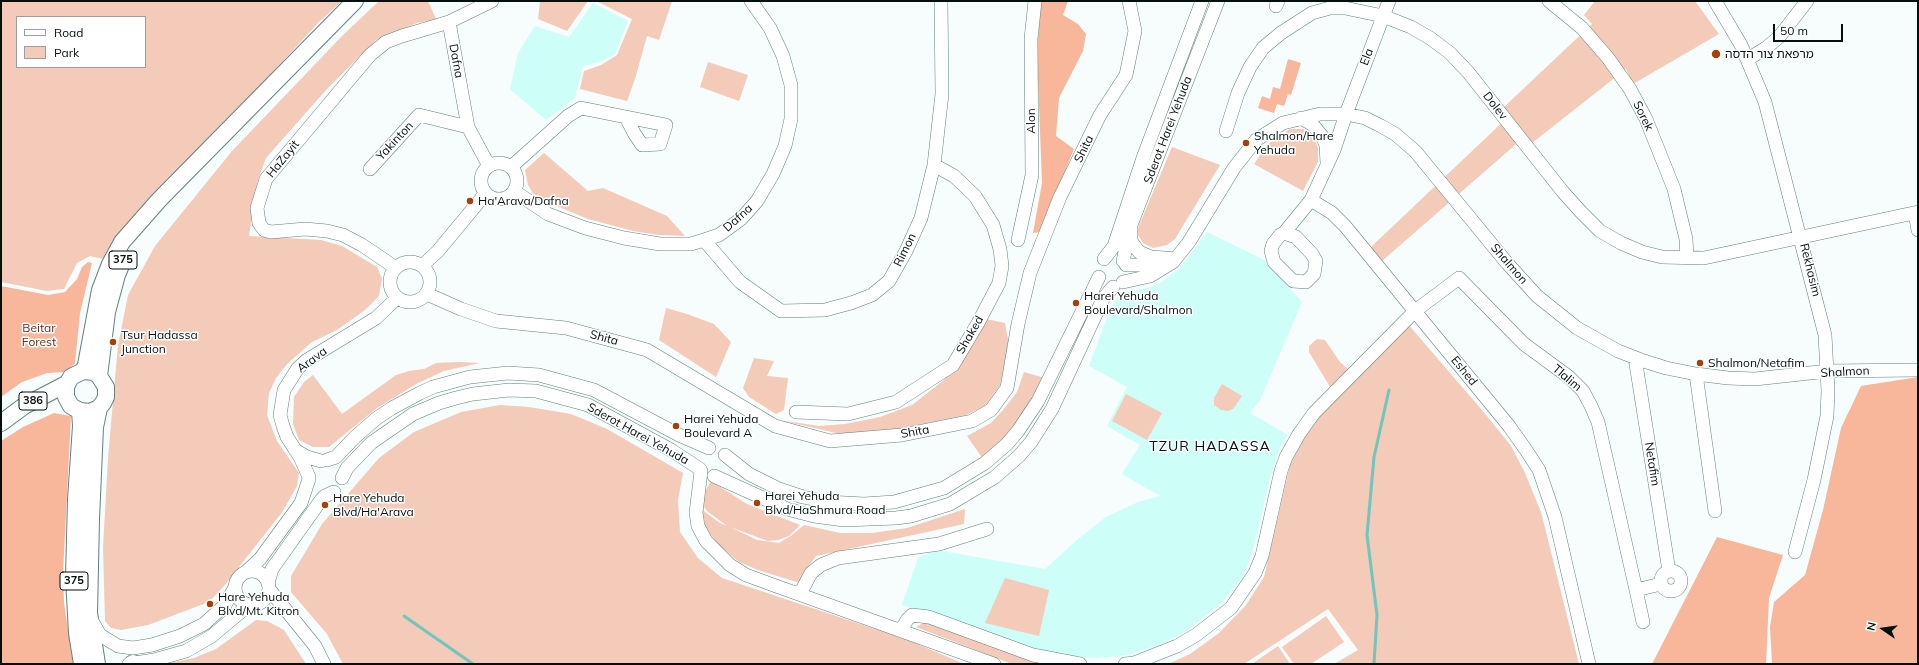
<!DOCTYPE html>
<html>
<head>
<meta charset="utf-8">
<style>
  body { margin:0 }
  #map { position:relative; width:1919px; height:665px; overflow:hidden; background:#f6fdfc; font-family:Mulish,sans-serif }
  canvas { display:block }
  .frame { position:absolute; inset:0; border:2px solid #03100e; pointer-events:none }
  .legend { position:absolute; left:16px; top:16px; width:130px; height:52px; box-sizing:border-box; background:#fff; border:1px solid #9a9f9f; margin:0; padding:5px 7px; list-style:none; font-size:12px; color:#03100e }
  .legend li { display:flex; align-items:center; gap:8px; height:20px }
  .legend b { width:20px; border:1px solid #9a9f9f }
  .north { position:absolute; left:1863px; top:609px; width:40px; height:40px; -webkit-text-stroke:3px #fff; paint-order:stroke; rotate:283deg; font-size:11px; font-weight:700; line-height:16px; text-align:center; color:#03100e }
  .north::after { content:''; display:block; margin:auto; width:14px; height:18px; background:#03100e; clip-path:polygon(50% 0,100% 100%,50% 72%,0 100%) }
  .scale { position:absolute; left:1773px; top:24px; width:70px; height:18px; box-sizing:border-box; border:2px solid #03100e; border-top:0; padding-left:5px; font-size:12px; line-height:14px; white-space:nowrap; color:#03100e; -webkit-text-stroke:3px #fff; paint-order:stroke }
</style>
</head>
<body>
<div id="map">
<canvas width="1919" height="665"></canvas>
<div class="frame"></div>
<ul class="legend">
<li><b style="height:5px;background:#fff"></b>Road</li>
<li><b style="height:11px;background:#f4cab8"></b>Park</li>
</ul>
<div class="north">N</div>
<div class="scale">50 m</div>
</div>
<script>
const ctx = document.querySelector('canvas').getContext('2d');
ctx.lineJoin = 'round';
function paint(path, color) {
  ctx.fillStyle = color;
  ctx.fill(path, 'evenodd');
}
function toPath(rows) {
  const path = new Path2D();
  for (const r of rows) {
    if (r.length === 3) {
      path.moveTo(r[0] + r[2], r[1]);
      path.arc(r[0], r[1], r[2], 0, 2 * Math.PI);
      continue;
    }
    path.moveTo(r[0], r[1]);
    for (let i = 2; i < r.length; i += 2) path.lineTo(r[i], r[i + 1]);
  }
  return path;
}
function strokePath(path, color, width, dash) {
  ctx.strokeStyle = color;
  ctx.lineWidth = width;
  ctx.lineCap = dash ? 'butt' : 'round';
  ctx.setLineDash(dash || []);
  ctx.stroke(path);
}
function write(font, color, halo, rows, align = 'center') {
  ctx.font = font + ' Mulish,"Noto Sans Hebrew",sans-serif';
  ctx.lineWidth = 3;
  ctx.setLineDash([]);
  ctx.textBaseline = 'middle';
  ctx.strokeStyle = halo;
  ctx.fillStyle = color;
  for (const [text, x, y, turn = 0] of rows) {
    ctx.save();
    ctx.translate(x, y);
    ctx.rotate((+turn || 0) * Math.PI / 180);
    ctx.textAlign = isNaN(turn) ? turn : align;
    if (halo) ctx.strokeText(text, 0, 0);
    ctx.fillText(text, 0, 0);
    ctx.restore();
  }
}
paint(toPath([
  [593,3,628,21,615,54,600,62,583,66,575,98,546,120,510,89,518,53,535,26,569,37],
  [1207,232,1264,260,1302,302,1260,400,1250,413,1288,435,1280,447,1270,478,1252,554,1242,578,1222,602,1189,629,1162,644,1127,655,1097,658,1066,656,1025,646,968,625,902,605,918,558,936,550,1045,569,1078,539,1106,517,1138,502,1160,496,1122,474,1140,445,1107,426,1127,387,1089,366,1111,307,1124,292,1144,289,1160,283,1179,269]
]), '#cdfef8');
paint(toPath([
  [1,1,342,1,319,22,158,196,108,260,90,256,77,263,64,289,47,291,1,282],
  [17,17,145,17,145,67,17,67],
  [379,1,428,1,436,19,417,23,376,40,326,90,266,158,257,183,249,236,321,240,342,246,377,267,382,279,379,296,365,310,337,330,312,342,287,364,276,378,269,393,267,415,277,441,299,473,297,486,283,511,224,586,209,602,148,625,121,630,111,628,105,621,103,548,108,458,118,345,128,295,155,246,232,151,343,35],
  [540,1,588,1,567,31,538,19],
  [596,1,672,1,659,40,647,36,635,79,627,101,580,89,584,71,601,65,617,55,632,19],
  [1595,1,1695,1,1719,34,1633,84,1626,69,1532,143,1522,139,1382,261,1371,247,1510,115,1504,107,1592,24,1584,15],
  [708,62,748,75,739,101,700,87],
  [1290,129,1303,129,1314,137,1318,148,1318,162,1303,191,1254,164,1268,144],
  [1172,147,1220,165,1175,239,1167,245,1153,248,1143,243,1138,235,1138,228],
  [544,153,588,191,603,188,667,216,685,236,659,235,633,231,588,219,535,197,528,185,525,170],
  [666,308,687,314,714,324,731,342,716,377,659,340],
  [986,319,1005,323,1009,345,1005,366,1000,385,985,406,966,415,869,435,845,435,779,420,819,426,845,424,880,417,912,405,943,381,972,344],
  [1407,323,1487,416,1511,446,1525,473,1541,512,1579,664,1334,664,1358,650,1328,609,1244,664,1168,664,1190,654,1219,633,1246,605,1264,577,1290,465,1312,421],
  [1317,339,1325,340,1340,362,1348,369,1330,387,1309,352,1309,346],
  [754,358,774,361,767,376,788,378,784,410,776,414,749,397,743,388],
  [459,362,480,363,444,371,418,383,377,408,329,447,313,447,299,440,293,424,294,397,304,382,313,375,342,414,396,375,409,371,424,369,436,363],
  [1024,372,1045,378,1011,433,983,459,967,436,991,423,1003,410,1017,392],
  [1222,384,1242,396,1233,409,1228,411,1221,410,1214,405,1214,398],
  [1126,394,1162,413,1147,440,1112,421],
  [500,405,529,407,571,414,607,429,683,473,678,500,680,532,698,558,722,578,908,640,964,664,343,664,327,634,291,592,291,576,322,524,379,458,414,432,461,412],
  [711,481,747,504,800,525,789,536,778,540,768,541,730,527,757,540,779,543,792,535,804,525,840,533,872,533,907,528,965,509,964,524,816,556,802,575,800,583,758,570,739,562,719,545,706,529,700,505,705,512,720,523,727,526,707,511,702,504,702,496],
  [1005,578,1049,590,1039,636,985,623],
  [1326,616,1344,642,1311,664,1294,664,1282,647],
  [256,620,267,621,284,630,306,664,164,664,194,658,216,649],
  [923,623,930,623,1043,664,1012,664,916,627],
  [1278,646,1290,664,1252,664]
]), '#f4cab8');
paint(toPath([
  [1041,1,1068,1,1063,15,1078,24,1086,34,1083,51,1059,98,1056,136,1074,149,1040,232,1033,233,1042,183,1037,53],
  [1288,59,1301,63,1291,95,1288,94,1284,106,1277,104,1274,113,1258,108,1262,96,1270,99,1273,87,1280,89],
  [88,262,92,263,80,313,75,363,66,372,47,373,22,382,1,397,1,286,48,295,65,292,77,279,82,267],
  [1918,377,1918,664,1772,664,1770,627,1774,602,1805,575,1823,510,1841,428,1861,386],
  [54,413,71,416,63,573,64,603,73,664,1,664,1,441,23,427],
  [1717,537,1783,555,1769,598,1766,664,1652,664]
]), '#f8b69b');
strokePath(toPath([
  [404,616,473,664],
  [1374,664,1377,615,1367,535,1374,457,1389,390]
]), '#6fc6be', 3);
const minor = toPath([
  [1389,1,1346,114,1334,150,1311,200,1332,213,1345,226,1509,426,1526,450,1539,470,1555,517,1589,664],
  [1549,1,1582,28,1608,58,1630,89,1646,119,1674,189,1686,239,1687,258],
  [1715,1,1741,45,1765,102,1825,335,1828,391,1827,416,1814,480,1795,552],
  [1276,6,1278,1],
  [1748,59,1766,48,1779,37,1807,1],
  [1301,118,1313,125,1322,136,1326,145,1327,163],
  [1226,131,1238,93,1250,67,1263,48,1281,33,1312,13,1330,8,1345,8,1383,16,1411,27,1430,38,1450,53,1468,72,1563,192,1581,212,1600,231,1621,243,1642,252,1662,257,1704,258,1918,212],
  [499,181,18],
  [489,166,468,127,449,22,492,1],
  [511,167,568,116,581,108,666,125,660,144,642,145,634,133,626,117],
  [370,169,419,115,468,127],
  [514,191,548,214,585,228,624,238,660,244,691,244,704,240,719,235,741,219,757,201,773,174,785,146,791,119,791,85,783,56,770,28,751,1],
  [1915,213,1918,230],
  [1131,231,1131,241,1139,252,1151,257,1165,258],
  [1284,233,1296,237,1312,254,1316,261,1314,274,1306,282,1293,281,1274,262,1271,251,1273,244,1280,235,1284,233],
  [1284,233,1311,200],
  [704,240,740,282,781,311,825,310,851,303,872,295,889,281,906,251,921,218,934,165,942,94,941,1],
  [1018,240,1032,175,1031,39,1035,1],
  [1104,259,1114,246,1143,158,1202,1],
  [1123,261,1131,225,1218,1],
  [410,282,20],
  [1126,265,1145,265,1169,258],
  [422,266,438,251,486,193],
  [396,268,362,245,343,235,327,231,305,229,271,232,264,230,259,223,257,208,266,179,370,55,386,42,402,36,449,22],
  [1123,282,1150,276,1173,262,1189,242,1234,168,1256,140,1283,123,1320,114,1346,114,1365,118,1381,126,1395,134,1415,151,1507,263,1537,296,1577,328,1618,351,1644,361,1666,368,1696,374,1728,378,1755,379,1828,371,1918,370],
  [427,294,461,309,496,321,566,328,647,350,775,426,830,441,902,435,972,421,991,410,1007,388,1018,324,1030,273,1060,197,1100,115,1126,75,1135,31,1129,1],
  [1635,358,1669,571],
  [1696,374,1715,511],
  [796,412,848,414,896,402,953,365,978,323,999,283,1002,266,1000,249,993,225,975,196,954,176,934,165],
  [295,450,307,457,321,461],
  [725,455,749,474,779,489,803,497,827,502,864,504,894,502,944,488,985,463,1007,444,1018,431,1038,401,1099,277],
  [327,460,336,457,355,437,377,418,392,408,420,393,433,387,470,377,508,373,539,375,594,390,679,435,709,448],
  [701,471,696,513,698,526,706,541,730,565,746,575,776,586,994,664],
  [714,476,787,509,814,516,844,520,896,518,911,516,950,504,995,477,1019,456,1031,442,1052,409,1103,299,1113,287],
  [309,477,300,457,287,437,283,426,280,415,284,390,298,368,307,360,376,318,397,298],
  [342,478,347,468,371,443,413,414,439,403,456,398,473,394,509,390,536,391,588,405,671,450,700,469],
  [1671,581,10],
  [252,588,17],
  [247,571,260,559,301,503,309,479],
  [268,583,272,569,321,500,325,496,334,492],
  [269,589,315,646,324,664],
  [1636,590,1643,622],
  [800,594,811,573,821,565,838,558,939,544,987,529],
  [92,621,100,635,118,646,133,648,152,645,180,636,204,624,225,605,234,589],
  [901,630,907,620,912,615,929,617,1033,655,1080,664],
  [129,664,154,660,186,651,212,636,244,609,254,605],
  [1125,664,1134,663,1177,646,1196,635,1231,608,1255,573,1262,556,1281,471,1286,457,1299,434,1314,413,1415,311,1459,278,1524,344,1569,377,1583,391,1591,406,1598,422,1636,590,1661,584]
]);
const major = toPath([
  [83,371,94,372,99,376,106,387,106,397,103,403,99,408,90,412,80,411,71,406,66,397,66,386,71,377,83,371,86,365,100,290,110,264,122,242,159,200,355,1],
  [99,376,107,312,117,275,124,258],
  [80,411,81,426,76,499,74,578,77,633,82,664],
  [1,423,24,406,68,383],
  [97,664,89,613,91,519,95,427,99,408],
  [132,664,133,663]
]);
strokePath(minor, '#5f827f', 14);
strokePath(major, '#5f827f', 18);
strokePath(minor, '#fff', 13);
strokePath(major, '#fff', 16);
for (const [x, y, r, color] of [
  [1716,54,5,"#a44108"],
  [1246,143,4,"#a44108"],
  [470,201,4,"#a44108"],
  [1076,303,4,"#a44108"],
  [113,342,4,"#a44108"],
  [1700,363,4,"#a44108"],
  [676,426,4,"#a44108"],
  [757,503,4,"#a44108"],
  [325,505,4,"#a44108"],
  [210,604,4,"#a44108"]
]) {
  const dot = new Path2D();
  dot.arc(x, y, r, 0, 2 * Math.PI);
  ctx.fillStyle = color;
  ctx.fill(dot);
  strokePath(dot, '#fff', 1.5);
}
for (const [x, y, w] of [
  [123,260,28],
  [33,401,28],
  [74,581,28]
]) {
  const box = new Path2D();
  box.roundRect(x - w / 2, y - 9, w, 18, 3);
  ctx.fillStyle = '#fff';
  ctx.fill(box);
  strokePath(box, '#03100e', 1);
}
write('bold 11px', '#03100e', null, [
  ["375",123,260],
  ["386",33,401],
  ["375",74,581]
]);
write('12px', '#03100e', '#fff', [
  ["מרפאת צור הדסה",1725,54],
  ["Shalmon/Hare",1254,136],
  ["Yehuda",1254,150],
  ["Ha'Arava/Dafna",478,201],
  ["Harei Yehuda",1084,296],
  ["Boulevard/Shalmon",1084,310],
  ["Tsur Hadassa",121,335],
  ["Junction",121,349],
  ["Shalmon/Netafim",1708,363],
  ["Harei Yehuda",684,419],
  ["Boulevard A",684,433],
  ["Harei Yehuda",765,496],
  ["Blvd/HaShmura Road",765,510],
  ["Hare Yehuda",333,498],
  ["Blvd/Ha'Arava",333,512],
  ["Hare Yehuda",218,597],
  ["Blvd/Mt. Kitron",218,611]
], 'left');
write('12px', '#03100e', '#fff', [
  ["Ela",1367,57,-69],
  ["Dafna",456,61,79],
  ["Dolev",1495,106,52],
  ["Sorek",1643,116,64],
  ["Alon",1031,121,-90],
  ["Sderot Harei Yehuda",1168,130,-69],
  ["Yakinton",395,141,-47],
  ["Shita",1084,149,-64],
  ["HaZayit",283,159,-51],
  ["Dafna",738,218,-42],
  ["Rimon",905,250,-64],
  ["Shalmon",1509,264,49],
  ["Rekhasim",1810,270,76],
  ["Shaked",970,335,-60],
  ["Shita",604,338,15],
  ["Arava",312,360,-37],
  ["Eshed",1464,371,51],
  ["Shalmon",1845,372,-3],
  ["Tlalim",1567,378,40],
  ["Shita",915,432,-10],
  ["Sderot Harei Yehuda",638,434,29],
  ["Netafim",1652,464,81]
]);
write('12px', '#672d12', '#fff', [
  ["Beitar",39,328],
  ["Forest",39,342]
]);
ctx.letterSpacing = '1px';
write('14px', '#03100e', '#fff', [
  ["TZUR HADASSA",1210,447]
]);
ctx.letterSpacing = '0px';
</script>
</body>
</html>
